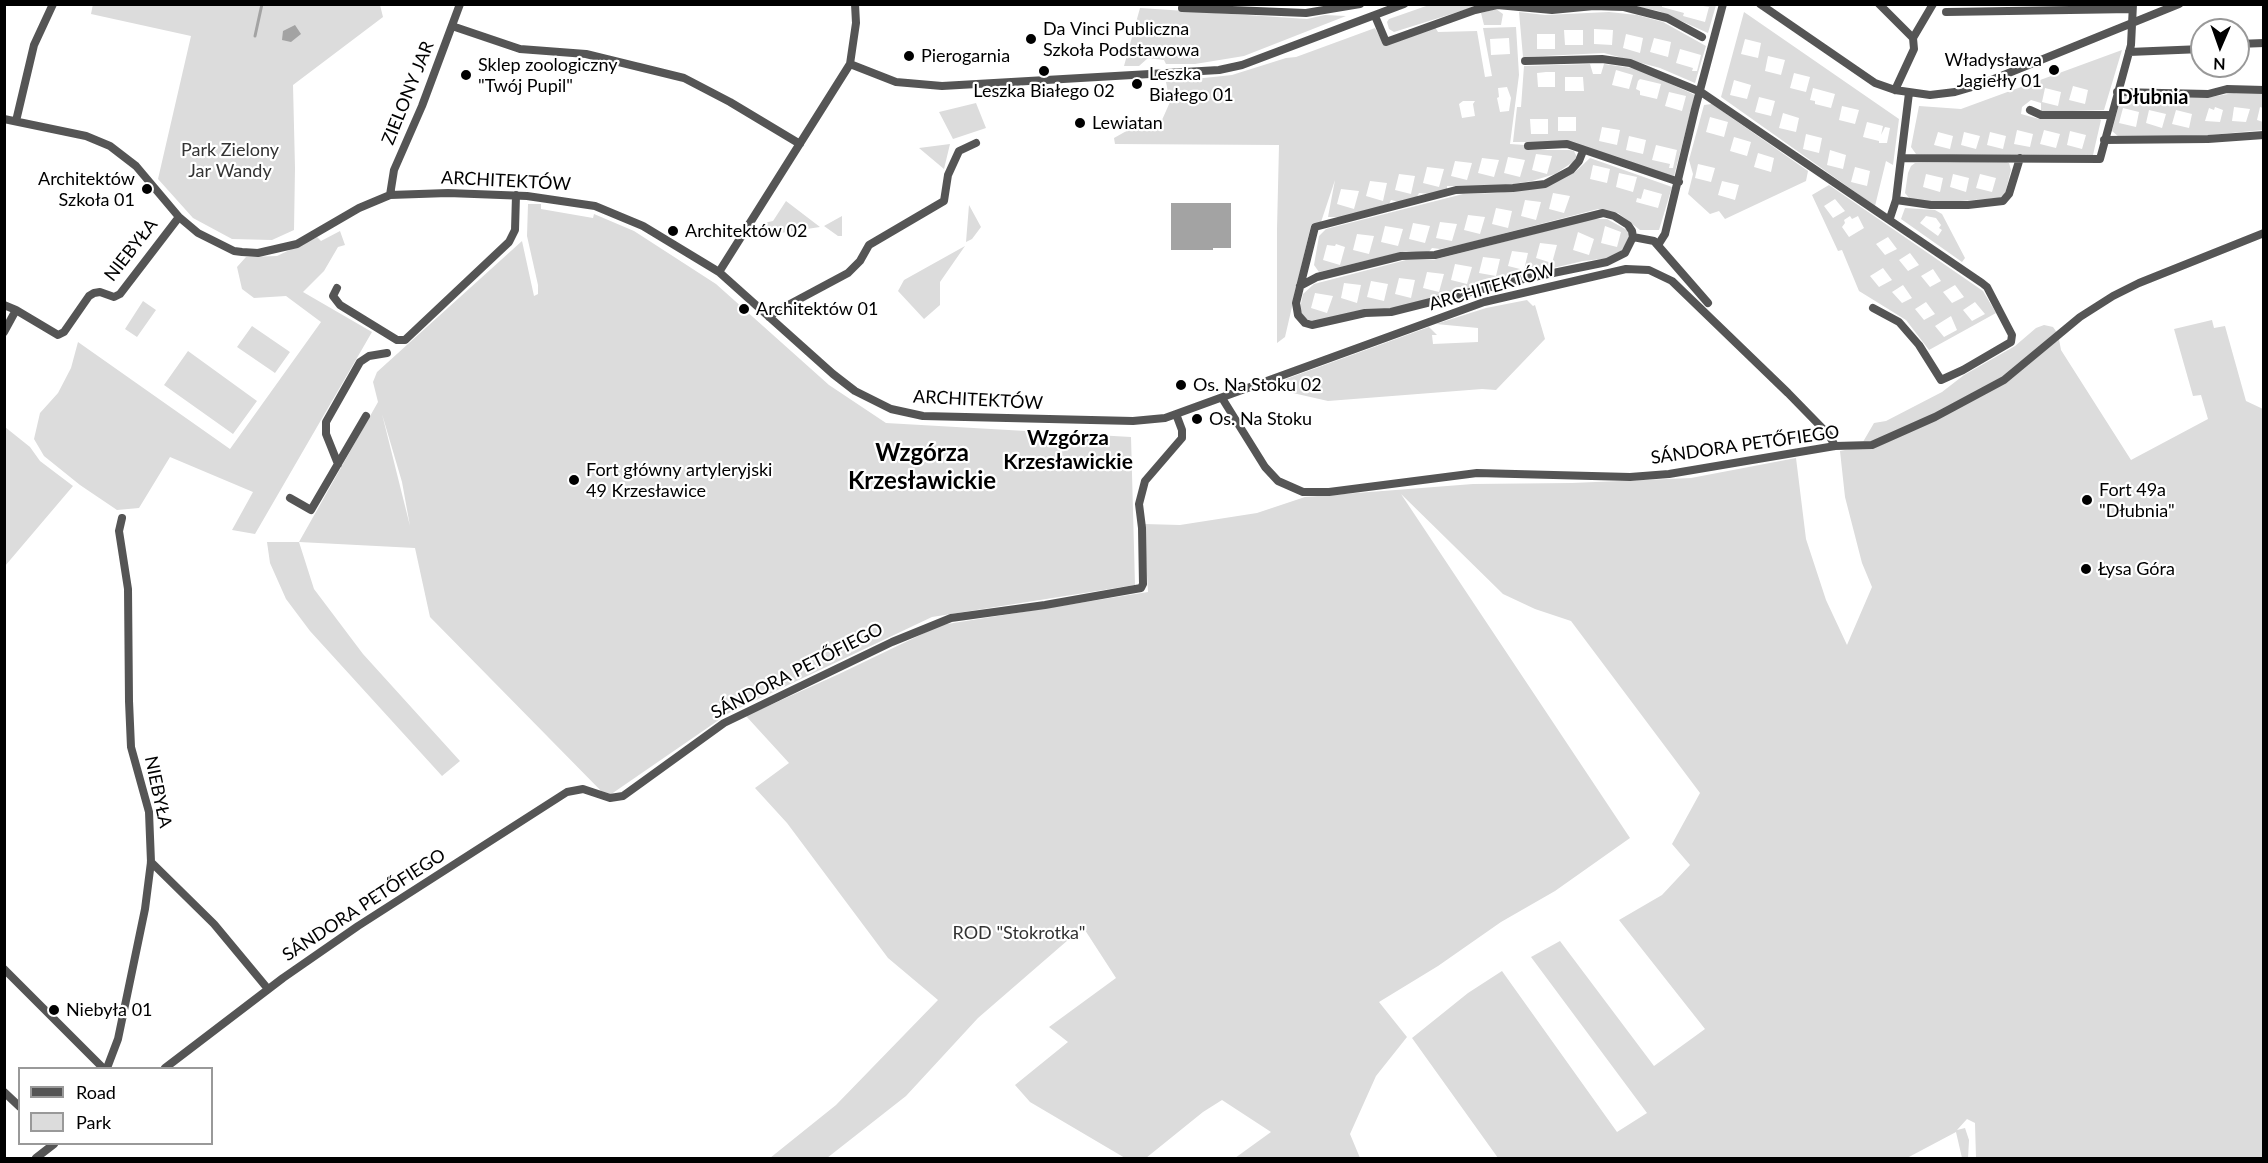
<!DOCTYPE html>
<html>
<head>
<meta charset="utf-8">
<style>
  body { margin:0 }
  #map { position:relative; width:2268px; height:1163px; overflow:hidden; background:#fff; font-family:Lato,sans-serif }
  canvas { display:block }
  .frame { position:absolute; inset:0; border:6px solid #000; pointer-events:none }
  .legend { position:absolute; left:18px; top:1067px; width:195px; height:78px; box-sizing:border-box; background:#fff; border:2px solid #999; margin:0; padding:8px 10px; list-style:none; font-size:18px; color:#000 }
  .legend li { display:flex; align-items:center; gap:12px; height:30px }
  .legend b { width:30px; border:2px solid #999 }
  .north { position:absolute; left:2190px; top:18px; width:60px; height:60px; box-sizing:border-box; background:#fff; border:2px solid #999; border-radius:50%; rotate:182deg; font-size:16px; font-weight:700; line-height:24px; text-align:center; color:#000 }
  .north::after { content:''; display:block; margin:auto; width:21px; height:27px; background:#000; clip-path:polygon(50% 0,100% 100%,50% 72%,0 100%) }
</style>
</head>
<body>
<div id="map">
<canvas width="2268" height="1163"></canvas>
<div class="frame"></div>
<ul class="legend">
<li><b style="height:8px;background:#555"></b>Road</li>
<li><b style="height:16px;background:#dcdcdc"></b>Park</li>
</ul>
<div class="north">N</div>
</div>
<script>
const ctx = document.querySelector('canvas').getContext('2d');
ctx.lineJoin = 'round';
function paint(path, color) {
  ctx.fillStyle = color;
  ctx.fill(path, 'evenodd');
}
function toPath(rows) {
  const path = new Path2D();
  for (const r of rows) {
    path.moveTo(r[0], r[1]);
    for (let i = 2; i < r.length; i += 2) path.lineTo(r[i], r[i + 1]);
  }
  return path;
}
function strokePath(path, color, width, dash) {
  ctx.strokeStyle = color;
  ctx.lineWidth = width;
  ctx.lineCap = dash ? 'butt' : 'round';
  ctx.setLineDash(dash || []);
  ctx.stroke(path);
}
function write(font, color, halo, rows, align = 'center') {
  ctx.font = font + ' Lato,sans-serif';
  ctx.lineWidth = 4.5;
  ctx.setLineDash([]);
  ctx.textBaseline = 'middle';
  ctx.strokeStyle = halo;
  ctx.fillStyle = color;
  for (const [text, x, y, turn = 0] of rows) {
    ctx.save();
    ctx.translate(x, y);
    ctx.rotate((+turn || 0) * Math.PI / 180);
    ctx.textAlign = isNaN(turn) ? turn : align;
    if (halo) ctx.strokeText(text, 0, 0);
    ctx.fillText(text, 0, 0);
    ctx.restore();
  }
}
paint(toPath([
  [93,4,380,5,383,17,293,85,295,168,294,230,272,240,232,239,193,218,158,179,191,36,91,14],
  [1429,5,1480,5,1394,32,1389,29,1387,22,1389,19],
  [1627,5,1662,5,1662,7,1684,13,1683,16,1705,22,1709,7,1697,5,1716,5,1708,33,1659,11],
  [1140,8,1307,19,1325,15,1346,16,1244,56,1195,64,1166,64,1164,60,1148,58,1139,66,1124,66],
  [1496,9,1503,14,1501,25,1484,25,1481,13],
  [1519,12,1545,15,1609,12,1637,15,1663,22,1706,46,1695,83,1660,68,1604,53,1523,57],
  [1594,29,1613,30,1612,45,1594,44],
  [1564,30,1583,30,1583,45,1565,45],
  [1537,34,1555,34,1555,49,1537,49],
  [1626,34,1643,38,1640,53,1623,48],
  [1654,38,1671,42,1668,57,1650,52],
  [1680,49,1701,55,1697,71,1692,71,1693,68,1676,63],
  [1744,12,1899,119,1893,165,1886,161,1875,206,1721,97],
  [1745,39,1761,43,1758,58,1741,54],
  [1768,56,1785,60,1781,75,1765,71],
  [1794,73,1810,77,1806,92,1790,88],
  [1734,80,1751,85,1747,99,1730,95],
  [1813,88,1835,94,1831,108,1815,104,1815,101,1810,100],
  [1759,97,1775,101,1771,116,1755,112],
  [1842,106,1859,110,1855,124,1839,120],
  [1783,113,1799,118,1796,132,1779,128],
  [1867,122,1883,126,1881,135,1885,127,1890,128,1887,143,1879,143,1879,141,1863,137],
  [1806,134,1822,138,1819,153,1803,149],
  [1830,150,1846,155,1843,169,1827,165],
  [1855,167,1870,171,1867,186,1851,182],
  [1435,27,1438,32,1477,31,1485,77,1492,76,1483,28,1516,27,1519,75,1510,144,1525,145,1526,150,1569,150,1574,151,1577,157,1573,162,1555,174,1532,181,1498,186,1447,186,1447,189,1430,194,1419,193,1417,197,1399,202,1391,200,1389,204,1341,217,1328,217,1335,180,1321,222,1311,225,1285,337,1277,343,1277,229,1279,145,1115,144,1114,138,1130,129,1146,128,1162,120,1170,102,1166,82,1232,75,1286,58,1296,57,1375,28,1384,45],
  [1509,38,1510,54,1491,55,1490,39],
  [1507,87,1511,98,1509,111,1500,112,1497,98,1499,97,1498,88],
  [1463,101,1475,101,1473,104,1475,116,1462,118,1459,104],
  [1536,154,1552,156,1547,174,1532,170],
  [1508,157,1525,160,1520,177,1504,173],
  [1482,158,1499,160,1494,177,1478,173],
  [1455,161,1472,163,1467,180,1451,176],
  [1427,167,1444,169,1439,187,1423,183],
  [1399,174,1415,176,1411,194,1395,190],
  [1370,181,1387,183,1383,201,1366,196],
  [1341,189,1359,191,1354,209,1337,204],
  [2122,50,2104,110,2041,112,2041,103,2031,100,2022,107,2021,114,2039,119,2098,118,2101,120,2093,155,1916,154,1911,147,1919,106,1961,109],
  [2073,86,2088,90,2085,104,2069,100],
  [2045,88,2061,92,2058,106,2042,102],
  [2017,130,2033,134,2030,147,2014,144],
  [2044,130,2060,134,2056,148,2040,144],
  [2070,131,2086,135,2082,149,2067,145],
  [1938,132,1953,136,1950,149,1934,145],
  [1964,132,1980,136,1976,149,1961,145],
  [1990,132,2006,136,2003,149,1987,145],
  [1590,64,1593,74,1601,74,1604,64,1638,69,1695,95,1674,176,1669,177,1569,142,1513,142,1517,107,1521,107,1524,66],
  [1616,70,1633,75,1629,89,1612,85],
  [1546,72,1555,72,1555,87,1538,87,1537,73],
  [1565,77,1583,77,1584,91,1565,91],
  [1640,79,1661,84,1657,99,1640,95,1640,91,1636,89,1638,81],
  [1669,92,1686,96,1682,111,1665,106],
  [1558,117,1576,117,1576,131,1558,131],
  [1530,119,1548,119,1548,134,1531,134],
  [1602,127,1620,130,1617,145,1599,141],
  [1629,136,1646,140,1643,154,1626,150],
  [1656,145,1677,150,1673,168,1669,168,1670,164,1652,160],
  [2234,93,2263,93,2263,108,2260,107,2257,120,2263,122,2263,130,2210,135,2119,137,2112,131,2121,97,2205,98],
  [2215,107,2223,110,2220,122,2205,121,2209,108,2214,110],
  [2234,107,2250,109,2246,122,2232,121],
  [2123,108,2139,112,2136,127,2119,123],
  [2149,110,2166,114,2162,128,2146,123],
  [2176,110,2192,114,2189,128,2172,124],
  [976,103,986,128,953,139,939,112],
  [1712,104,1808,171,1806,181,1725,219,1719,211,1710,214,1688,194,1693,174,1689,160,1704,105],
  [1710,117,1728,122,1724,137,1706,132],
  [1734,137,1751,142,1747,156,1730,151],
  [1758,153,1774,158,1771,172,1754,167],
  [1698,164,1715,168,1711,182,1695,178],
  [1722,181,1739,185,1735,200,1718,195],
  [950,144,944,169,919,148],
  [1590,158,1672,187,1659,230,1640,230,1618,213,1598,209,1467,243,1440,249,1432,248,1428,253,1406,251,1319,272,1314,265,1319,236,1326,229,1463,194,1497,193,1548,186,1575,172],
  [1593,165,1610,169,1607,183,1590,179],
  [1619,173,1637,177,1633,192,1616,187],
  [1644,189,1662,194,1658,208,1636,202,1637,198,1641,199],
  [1553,193,1570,196,1564,213,1549,209],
  [1525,200,1541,202,1536,220,1521,216],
  [1496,208,1512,211,1508,228,1492,224],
  [1468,215,1485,217,1480,234,1464,230],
  [1440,222,1457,224,1452,241,1436,238],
  [1413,223,1430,226,1425,243,1409,239],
  [1385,226,1403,229,1398,246,1381,242],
  [1357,234,1374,236,1369,254,1353,250],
  [1336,244,1345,247,1340,265,1323,260,1327,245,1335,246],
  [2004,161,2009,163,2011,170,2005,194,1999,198,1947,202,1918,201,1910,199,1905,193,1908,173,1911,166,1915,163],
  [1926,174,1943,178,1940,192,1923,187],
  [1953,174,1969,178,1966,192,1950,187],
  [1980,174,1996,178,1992,192,1976,188],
  [1829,185,1983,291,1996,313,1929,350,1906,320,1859,291,1842,250,1838,251,1812,195],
  [1835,199,1845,211,1833,218,1824,206],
  [1850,216,1852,219,1858,216,1864,228,1849,237,1842,227,1845,223,1844,220],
  [1888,237,1897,249,1885,255,1876,244],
  [1910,253,1919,265,1908,271,1899,260],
  [1883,268,1892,280,1879,287,1870,276],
  [1933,269,1941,281,1930,287,1921,276],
  [1903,285,1912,298,1902,303,1892,292],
  [1955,285,1964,297,1952,303,1943,292],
  [1926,302,1935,314,1924,320,1915,309],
  [1975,302,1985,314,1972,321,1963,310],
  [1951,316,1957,330,1944,337,1935,326],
  [786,201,820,227,767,235,760,230,764,223,773,221],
  [528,204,541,204,541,209,593,218,594,214,634,231,716,284,829,385,886,423,1131,437,1135,585,932,617,729,713,607,797,430,617,415,548,299,542,314,589,363,654,460,761,442,776,310,631,286,599,270,563,267,542,299,542,378,402,373,382,377,372,522,241,534,296,538,294,538,285,527,236],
  [382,414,402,482,410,526],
  [969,205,981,227,972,239,966,242],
  [1905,208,1935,210,1942,214,1965,258,1962,262,1901,219],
  [1926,216,1936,218,1941,225,1939,228,1942,230,1938,236,1920,223],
  [842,216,842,236,838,236,824,226],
  [1593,219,1607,219,1627,230,1630,236,1620,253,1610,258,1583,261,1536,272,1389,310,1363,310,1317,322,1306,319,1302,314,1300,308,1303,294,1314,284,1406,260,1433,260],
  [1605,226,1621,232,1617,247,1601,243],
  [1578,232,1594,239,1589,255,1573,250],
  [1540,243,1557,245,1552,263,1536,258],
  [1512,251,1528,253,1524,270,1508,266],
  [1483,257,1500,259,1496,276,1479,273],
  [1455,264,1472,267,1467,284,1451,280],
  [1427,272,1444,274,1439,292,1423,288],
  [1399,278,1415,280,1411,298,1395,294],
  [1371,281,1388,284,1384,301,1367,297],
  [1344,283,1361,285,1357,303,1341,298],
  [1315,293,1333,296,1327,313,1311,308],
  [340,231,345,245,338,247,324,271,303,292,372,332,255,534,232,530,253,492,170,457,139,508,117,510,80,485,44,456,34,439,40,413,58,393,71,368,78,342,230,449,321,322,286,296,254,298,242,289,237,267,246,257,277,256,317,237,321,241],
  [965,246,940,282,940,305,924,319,898,291,904,280],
  [1527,300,1533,306,1535,305,1545,339,1496,390,1482,389,1328,401,1284,391,1286,379,1429,327,1437,335,1432,335,1433,344,1478,342,1478,328,1436,324,1486,308],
  [143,301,156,310,137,337,125,329],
  [2212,320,2214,328,2225,326,2246,401,2263,409,2263,1158,1976,1158,1975,1123,1967,1119,1957,1130,1965,1128,1969,1140,1968,1158,1962,1158,1956,1132,1907,1158,1498,1158,1412,1038,1468,993,1502,971,1617,1132,1647,1113,1531,957,1560,941,1654,1066,1705,1029,1619,920,1662,895,1690,865,1672,844,1700,793,1571,621,1535,609,1503,594,1401,494,1630,838,1555,891,1501,922,1438,966,1379,1002,1407,1037,1376,1076,1350,1134,1360,1158,1235,1158,1271,1132,1222,1100,1203,1112,1146,1158,1125,1158,1030,1102,1015,1085,1068,1042,1049,1027,1116,978,1083,927,978,1018,906,1096,827,1158,770,1158,836,1105,938,1000,888,958,787,823,755,788,789,763,746,716,839,674,941,625,1148,592,1144,524,1180,525,1257,513,1305,497,1473,484,1572,483,1691,478,1796,458,1806,539,1826,600,1847,645,1872,587,1862,563,1845,497,1840,451,1860,447,1874,423,1886,421,1942,392,1964,375,2015,346,2036,328,2044,325,2053,327,2058,334,2061,350,2131,460,2208,419,2201,395,2193,396,2174,329],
  [252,326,290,352,275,373,237,347],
  [188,351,257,401,233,434,164,385],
  [5,427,30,447,40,461,73,486,5,566]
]), '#dcdcdc');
paint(toPath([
  [295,25,301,34,291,42,282,40,283,31],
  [1171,203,1231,203,1231,248,1213,248,1213,250,1171,250]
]), '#a3a3a3');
strokePath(toPath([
  [255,36,262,4]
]), '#a3a3a3', 3);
strokePath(toPath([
  [1760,4,1875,83,1895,90,1930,95,1955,92,1979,85,2179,4],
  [1879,4,1913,38,1914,49,1895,90],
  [1182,8,1306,13,1360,4],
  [1946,12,2132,9],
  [1375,16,1386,42,1475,10,1497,5,1552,10,1594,6,1624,7,1667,18,1702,37],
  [452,26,520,49,586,54,684,78,730,102,800,144],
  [1913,38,1933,4],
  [2238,44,2264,43],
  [2129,52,2202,49],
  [1525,61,1602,59,1630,63,1701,92,1982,283,1987,287,2012,335,2011,342,1963,370,1941,380,1919,345,1899,322,1873,308],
  [850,64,896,82,942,86,1219,70,1242,65,1404,4],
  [2117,92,2208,94,2227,89,2264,90],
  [1909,93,1901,158,2100,159,2131,45,2133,4],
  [2030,110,2041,115,2111,115],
  [4,119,86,136,110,146,136,166,179,217,198,233,234,251,242,252,258,253,297,244,359,208,390,195,448,193,527,196,595,206,643,226,719,272,833,374,855,391,891,409,923,416,1133,421,1165,418,1484,302,1626,269,1649,270,1672,281,1788,393,1829,435,1835,446],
  [16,121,34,45,53,4],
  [2104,140,2208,139,2264,135],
  [1528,146,1567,144,1679,182],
  [1583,151,1579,161,1571,170,1545,184,1513,188,1456,190,1315,227,1296,303,1298,315,1305,323,1312,325,1365,313,1391,312,1514,281,1607,262,1625,253,1633,237],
  [1901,158,1896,200,1931,205,1968,205,2003,201,2009,194,2020,158],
  [390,195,394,170,422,106,460,4],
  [1890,218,1896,200],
  [1658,245,1665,234,1695,109,1723,4],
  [719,272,850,64,856,23,855,4],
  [1300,286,1317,277,1401,256,1435,255,1603,213,1614,216,1628,225,1632,231,1633,237,1654,241,1708,303],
  [337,288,333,296,340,305,397,340,405,340,509,242,515,230,516,195],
  [4,305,16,310],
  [769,317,777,311,848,273,860,261,869,245,944,201,948,175,959,151,976,143],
  [4,332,16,310,58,335,64,332,89,296,94,293,100,292,114,297,120,294,179,217],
  [1222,398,1265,467,1278,481,1303,492,1329,492,1477,473,1630,477,1669,474,1835,446,1872,445,1935,417,2004,380,2080,317,2113,296,2139,283,2264,233],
  [338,464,326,434,326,422,360,362,369,356,387,353],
  [290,498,311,510,366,416],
  [151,862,214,924,268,989],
  [4,969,103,1068],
  [107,1068,118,1039,145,909,151,862,149,812,131,747,129,701,128,589,119,531,122,518],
  [165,1068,283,978,358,926,567,792,583,789,610,798,623,796,724,723,892,642,951,618,1045,605,1141,588,1143,584,1142,528,1139,504,1145,481,1182,438,1182,430,1176,414],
  [4,1092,20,1107],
  [36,1158,54,1144]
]), '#555', 8);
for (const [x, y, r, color] of [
  [1031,39,6,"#000"],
  [909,56,6,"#000"],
  [2054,70,6,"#000"],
  [1044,71,6,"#000"],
  [466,75,6,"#000"],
  [1137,84,6,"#000"],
  [1080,123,6,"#000"],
  [147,189,6,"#000"],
  [673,231,6,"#000"],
  [744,309,6,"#000"],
  [1181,385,6,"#000"],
  [1197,419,6,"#000"],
  [574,480,6,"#000"],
  [2087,500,6,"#000"],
  [2086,569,6,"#000"],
  [54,1010,6,"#000"]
]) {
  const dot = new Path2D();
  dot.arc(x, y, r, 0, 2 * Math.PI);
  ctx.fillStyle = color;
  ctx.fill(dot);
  strokePath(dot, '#fff', 2);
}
write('18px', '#000', '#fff', [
  ["Da Vinci Publiczna",1043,29],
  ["Szkoła Podstawowa",1043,50],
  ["Pierogarnia",921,56],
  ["Władysława",2042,60,"right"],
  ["Jagiełły 01",2042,81,"right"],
  ["Sklep zoologiczny",478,65],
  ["\"Twój Pupil\"",478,86],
  ["Leszka",1149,74],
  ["Białego 01",1149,95],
  ["Leszka Białego 02",1044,91,"center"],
  ["Lewiatan",1092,123],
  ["Architektów",135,179,"right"],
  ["Szkoła 01",135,200,"right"],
  ["Architektów 02",685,231],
  ["Architektów 01",756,309],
  ["Os. Na Stoku 02",1193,385],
  ["Os. Na Stoku",1209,419],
  ["Fort główny artyleryjski",586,470],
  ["49 Krzesławice",586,491],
  ["Fort 49a",2099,490],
  ["\"Dłubnia\"",2099,511],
  ["Łysa Góra",2098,569],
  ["Niebyła 01",66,1010]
], 'left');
write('18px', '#000', '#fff', [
  ["ZIELONY JAR",408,93,-68],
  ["ARCHITEKTÓW",506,181,3],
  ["NIEBYŁA",131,250,-52],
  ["ARCHITEKTÓW",1492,287,-16],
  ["ARCHITEKTÓW",978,400,3],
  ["SÁNDORA PETŐFIEGO",1745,445,-8],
  ["SÁNDORA PETŐFIEGO",797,671,-27],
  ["NIEBYŁA",158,792,78],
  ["SÁNDORA PETŐFIEGO",364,905,-33]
]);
write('18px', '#333', '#fff', [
  ["Park Zielony",230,150],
  ["Jar Wandy",230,171],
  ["ROD \"Stokrotka\"",1019,933]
]);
write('bold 20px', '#000', '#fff', [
  ["Dłubnia",2153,98]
]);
write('bold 21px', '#000', '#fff', [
  ["Wzgórza",1068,438],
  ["Krzesławickie",1068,462]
]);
write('bold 24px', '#000', '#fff', [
  ["Wzgórza",922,453],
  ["Krzesławickie",922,481]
]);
</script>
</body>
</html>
